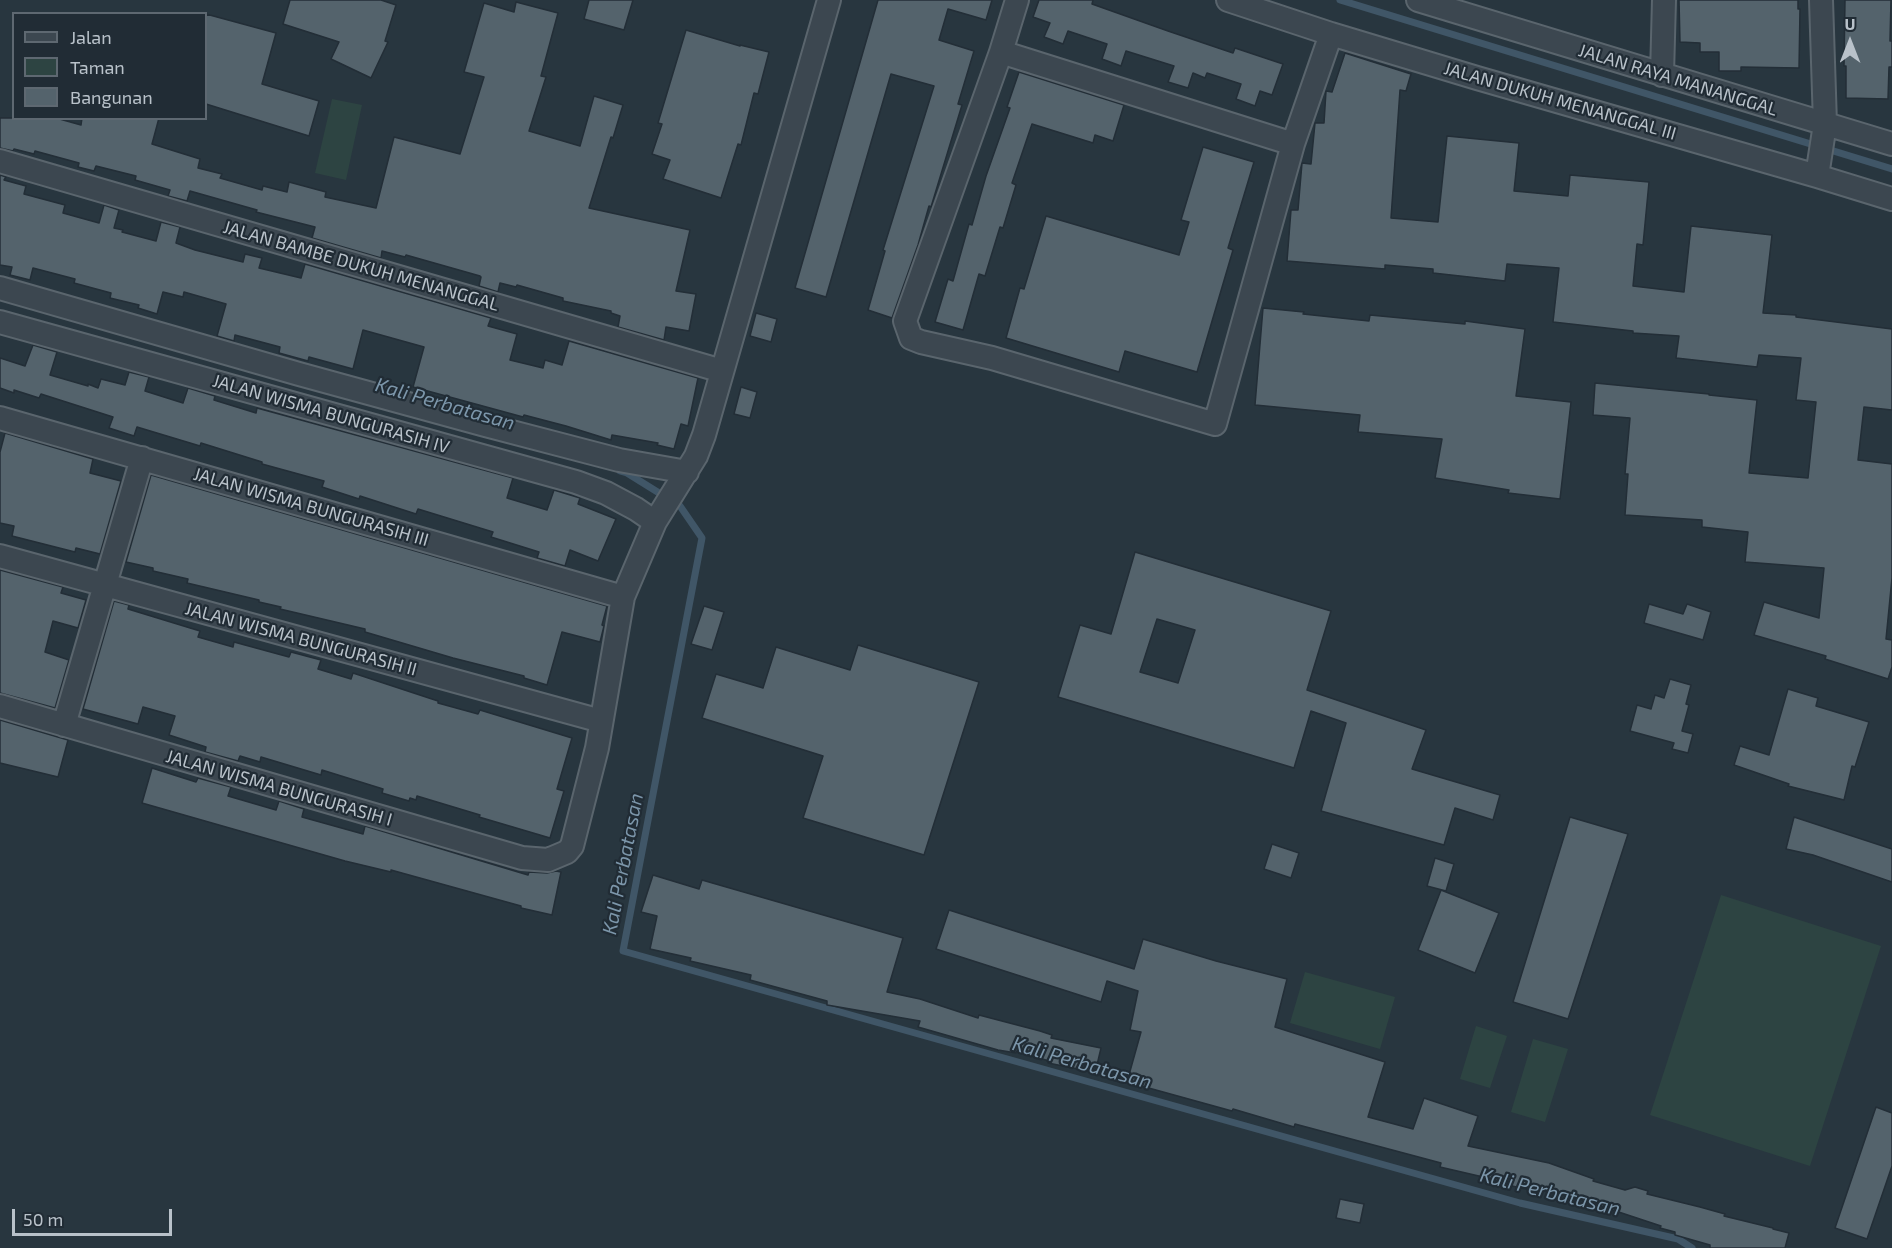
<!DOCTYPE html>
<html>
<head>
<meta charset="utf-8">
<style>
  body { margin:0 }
  #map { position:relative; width:1892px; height:1248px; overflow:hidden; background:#28363f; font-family:"Exo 2",sans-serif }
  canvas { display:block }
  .legend { position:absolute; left:12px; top:12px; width:195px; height:108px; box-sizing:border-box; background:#212c35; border:2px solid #5e6871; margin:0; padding:8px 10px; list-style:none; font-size:18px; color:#b9c2ca }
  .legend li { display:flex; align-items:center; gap:12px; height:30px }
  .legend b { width:30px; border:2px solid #5e6871 }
  .north { position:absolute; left:1820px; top:12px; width:60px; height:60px; -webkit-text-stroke:4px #212c35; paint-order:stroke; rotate:0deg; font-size:16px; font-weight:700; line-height:24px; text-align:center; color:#b9c2ca }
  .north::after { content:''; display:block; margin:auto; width:21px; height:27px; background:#b9c2ca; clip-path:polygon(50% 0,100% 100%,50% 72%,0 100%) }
  .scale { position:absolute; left:12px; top:1209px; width:160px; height:27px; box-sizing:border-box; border:3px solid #b9c2ca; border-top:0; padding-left:8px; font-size:18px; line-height:21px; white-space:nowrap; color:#b9c2ca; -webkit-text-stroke:4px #212c35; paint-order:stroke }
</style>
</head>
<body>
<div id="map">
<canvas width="1892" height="1248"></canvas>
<ul class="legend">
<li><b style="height:8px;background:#3c4750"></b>Jalan</li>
<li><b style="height:16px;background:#2d4442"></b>Taman</li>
<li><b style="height:16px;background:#54636c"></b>Bangunan</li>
</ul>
<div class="north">U</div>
<div class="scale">50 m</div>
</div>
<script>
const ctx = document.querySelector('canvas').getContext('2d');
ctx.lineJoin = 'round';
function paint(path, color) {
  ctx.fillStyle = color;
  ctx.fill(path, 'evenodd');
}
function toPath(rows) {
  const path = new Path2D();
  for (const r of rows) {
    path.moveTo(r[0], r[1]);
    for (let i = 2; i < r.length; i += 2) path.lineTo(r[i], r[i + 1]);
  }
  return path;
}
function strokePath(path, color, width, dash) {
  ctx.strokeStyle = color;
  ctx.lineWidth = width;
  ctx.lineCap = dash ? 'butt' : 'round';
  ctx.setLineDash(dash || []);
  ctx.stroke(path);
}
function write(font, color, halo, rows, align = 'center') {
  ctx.font = font + ' "Exo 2",sans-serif';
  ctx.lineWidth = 4.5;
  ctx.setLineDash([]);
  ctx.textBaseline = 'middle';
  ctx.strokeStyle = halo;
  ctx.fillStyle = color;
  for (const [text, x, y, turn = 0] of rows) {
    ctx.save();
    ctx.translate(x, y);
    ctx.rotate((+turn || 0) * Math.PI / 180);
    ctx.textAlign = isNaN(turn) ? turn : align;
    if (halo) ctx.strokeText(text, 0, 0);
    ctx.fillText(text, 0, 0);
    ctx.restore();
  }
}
paint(toPath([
  [332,99,362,105,346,180,315,173],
  [1721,895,1881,946,1810,1166,1650,1115],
  [1305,972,1395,997,1380,1049,1290,1023],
  [1476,1026,1507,1036,1490,1088,1460,1079],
  [1533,1039,1568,1049,1545,1122,1511,1112]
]), '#2d4442');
strokePath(toPath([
  [1340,0,1892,169],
  [620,471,627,473,680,506,702,538,623,951,1520,1203,1678,1239,1692,1248]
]), '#405667', 7);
const building = toPath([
  [290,0,381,0,396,5,385,41,388,42,371,78,331,59,339,42,283,24,290,0],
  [589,0,633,0,624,30,584,19,589,0],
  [878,0,992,0,986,20,948,9,939,40,974,51,958,104,962,105,931,207,929,206,918,245,892,318,868,310,885,251,883,250,934,86,891,74,826,297,795,288,878,0],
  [1039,0,1093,0,1092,4,1168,31,1233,53,1235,48,1283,64,1272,95,1260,91,1255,106,1236,99,1241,84,1207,73,1205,78,1193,73,1188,88,1168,82,1174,66,1126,51,1121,66,1102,59,1107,44,1068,31,1063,44,1044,37,1050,23,1033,17,1039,0],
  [1679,0,1798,0,1798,9,1800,9,1799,68,1741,67,1741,71,1719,71,1719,52,1700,52,1700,43,1680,42,1679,0],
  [1845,0,1891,0,1890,41,1892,41,1892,67,1889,67,1888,99,1846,98,1846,66,1844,66,1845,0],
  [516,2,558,13,541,76,546,77,529,131,580,146,594,96,623,105,613,138,611,137,589,208,690,230,676,291,696,294,689,331,666,327,664,340,618,327,620,316,611,313,611,311,563,301,563,298,517,285,516,287,500,283,498,292,479,286,481,277,480,276,406,255,405,257,382,251,381,258,312,238,315,227,256,212,257,210,190,191,187,201,168,196,170,190,135,180,136,176,96,166,94,171,78,167,79,163,35,151,34,154,14,149,13,151,0,148,0,118,56,118,81,125,82,118,159,118,152,144,200,159,198,168,222,174,220,178,262,190,263,186,287,192,289,182,326,192,325,197,376,208,394,137,460,154,484,77,464,72,484,3,514,12,516,2],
  [206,14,276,33,262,84,319,101,309,136,206,104,206,14],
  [686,30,740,46,740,45,769,52,758,94,754,93,741,145,738,144,721,198,663,179,670,160,652,154,662,124,658,123,686,30],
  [1345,53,1411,74,1406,91,1400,90,1391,218,1438,222,1447,136,1519,143,1514,191,1568,196,1570,175,1649,182,1643,245,1637,244,1633,286,1684,292,1691,226,1772,235,1763,313,1796,315,1796,317,1892,329,1892,410,1864,407,1858,460,1892,464,1892,578,1886,639,1892,640,1892,667,1888,679,1825,659,1826,656,1754,635,1764,602,1819,618,1824,568,1745,562,1748,532,1702,527,1702,520,1625,515,1628,474,1625,474,1630,418,1593,415,1595,383,1709,394,1709,395,1757,400,1749,473,1808,478,1816,402,1796,400,1801,358,1759,355,1757,367,1676,358,1679,336,1633,333,1633,331,1553,322,1559,268,1507,264,1505,281,1433,273,1433,269,1385,265,1385,269,1287,261,1291,210,1298,210,1302,163,1311,164,1315,123,1324,123,1326,91,1332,92,1345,53],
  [1019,72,1124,105,1113,141,1095,135,1093,143,1032,124,1012,183,1016,185,1003,228,1000,227,985,276,979,274,963,330,935,322,948,279,953,281,969,224,972,225,986,176,1010,108,1007,107,1019,72],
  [1203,147,1254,162,1228,248,1233,250,1197,372,1125,351,1119,372,1006,338,1020,288,1024,289,1046,216,1179,255,1189,222,1181,220,1203,147],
  [0,175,6,177,4,180,26,186,24,194,65,205,63,213,99,223,104,205,119,210,114,228,123,230,122,232,156,241,161,222,180,227,176,243,195,250,243,262,245,254,262,258,259,268,301,278,305,264,491,318,488,326,517,334,510,360,543,368,545,360,562,365,569,341,698,378,688,426,681,424,674,449,657,445,658,443,612,435,611,440,566,426,524,415,523,417,413,387,424,347,363,330,353,369,309,357,308,361,279,353,280,347,235,335,234,341,217,336,226,304,184,292,183,297,163,292,157,314,138,308,139,305,110,298,111,293,74,283,75,279,33,268,30,280,10,275,12,267,0,265,0,175],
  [1263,308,1304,312,1303,314,1369,321,1370,315,1465,324,1465,321,1525,329,1516,396,1571,402,1560,499,1508,493,1509,490,1435,478,1442,439,1358,432,1360,415,1255,405,1263,308],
  [756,313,777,319,771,342,750,336,756,313],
  [33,345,57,352,50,375,88,386,88,384,98,388,101,379,125,385,129,372,149,377,145,391,183,403,188,388,215,396,214,400,256,413,257,408,513,478,507,498,547,510,554,490,580,498,578,504,616,519,598,561,570,550,565,566,537,558,539,552,491,537,493,532,418,509,416,514,360,496,359,499,322,487,324,481,262,464,262,462,201,443,200,446,137,427,134,436,109,428,113,417,41,394,39,398,14,390,14,393,0,388,0,358,25,366,33,345],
  [741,387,757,392,750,418,734,414,741,387],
  [5,433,93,459,90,473,121,481,100,554,76,548,75,552,12,536,14,526,0,523,0,452,5,433],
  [151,475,607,606,602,625,604,626,600,642,562,632,547,685,524,678,524,676,453,658,365,632,365,629,280,609,281,607,259,602,259,600,187,583,188,579,153,571,153,568,126,562,151,475],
  [1135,552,1331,611,1307,690,1426,730,1412,769,1500,795,1493,820,1455,808,1444,845,1321,811,1346,723,1311,711,1294,768,1058,697,1080,625,1111,634,1135,552],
  [1157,619,1195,630,1178,683,1140,672,1157,619],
  [0,570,63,587,61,593,86,600,78,628,53,621,45,652,69,660,55,708,0,693,0,570],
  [114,601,129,605,128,609,200,631,198,637,233,647,234,642,289,657,291,652,321,660,318,669,351,679,353,673,438,701,438,703,478,714,480,710,572,738,557,789,564,791,550,838,479,817,480,815,417,796,416,800,410,798,409,801,382,793,383,789,322,770,321,775,261,757,260,762,240,756,238,761,205,752,206,747,169,735,175,716,143,707,138,724,83,709,114,601],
  [1649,604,1683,614,1687,604,1711,612,1703,640,1644,623,1649,604],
  [704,606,724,612,712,650,691,644,704,606],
  [858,645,979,682,924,855,803,818,823,756,702,718,716,674,763,688,776,647,850,670,858,645],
  [1670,679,1691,685,1686,704,1689,705,1682,731,1693,734,1688,753,1672,749,1674,743,1630,731,1637,705,1651,709,1655,695,1664,698,1670,679],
  [1788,689,1818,698,1816,706,1869,722,1855,767,1852,766,1844,800,1788,786,1789,784,1734,765,1740,746,1769,755,1788,689],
  [0,720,68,740,58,777,0,763,0,720],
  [152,768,196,782,198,778,231,787,228,796,276,810,279,801,304,809,302,817,363,834,365,826,528,875,529,872,547,873,556,871,561,872,552,915,521,908,521,906,391,870,391,872,345,861,142,803,152,768],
  [1570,817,1628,834,1568,1019,1513,1002,1570,817],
  [1794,817,1892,849,1892,882,1813,855,1786,849,1794,817],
  [1272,844,1299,853,1291,878,1264,869,1272,844],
  [1435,858,1454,864,1446,891,1427,886,1435,858],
  [653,875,699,889,702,880,903,938,887,992,920,999,978,1018,979,1015,1040,1031,1052,1035,1051,1038,1101,1048,1097,1065,1080,1061,1078,1069,1048,1063,1049,1061,1016,1051,1016,1053,998,1050,918,1027,920,1021,827,1005,827,1001,750,980,751,975,690,961,691,958,650,949,657,916,641,912,653,875],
  [1441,890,1499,913,1475,973,1418,950,1441,890],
  [949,910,1134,969,1143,939,1216,961,1287,979,1275,1027,1385,1062,1368,1117,1413,1129,1424,1098,1478,1116,1468,1146,1549,1163,1594,1179,1593,1181,1625,1190,1635,1187,1648,1191,1647,1194,1700,1207,1725,1214,1724,1216,1773,1228,1773,1229,1789,1233,1785,1248,1710,1248,1710,1245,1675,1235,1675,1232,1660,1228,1661,1226,1543,1187,1542,1193,1508,1185,1509,1183,1440,1167,1441,1163,1295,1124,1294,1127,1233,1109,1232,1111,1127,1082,1141,1032,1130,1030,1138,991,1107,981,1101,1002,936,949,949,910],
  [1876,1107,1892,1113,1892,1166,1867,1239,1835,1228,1876,1107],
  [1340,1199,1364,1204,1360,1223,1336,1218,1340,1199]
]);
paint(building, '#54636c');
strokePath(building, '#232e37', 1.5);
const street = toPath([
  [1017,0,1001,52,905,321,911,338,921,342,992,358,1215,424,1293,144,1331,34],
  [1228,0,1331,34,1477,78,1817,176,1892,199],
  [1418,0,1892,144],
  [1001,52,1293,144],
  [1662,75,1664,0],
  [0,161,722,371],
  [1817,176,1825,124,1821,0],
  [0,288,299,374,485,425,619,460,687,472],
  [0,322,576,482,606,493,636,509,655,522],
  [0,418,623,597],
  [0,556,601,721],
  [0,706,522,858,548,860,567,852,572,846,597,748,623,597,655,522,696,456,704,435,829,0],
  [64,725,142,458]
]);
strokePath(street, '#5a656d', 26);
strokePath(street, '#3c4750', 22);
write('18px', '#b9c2ca', '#212c35', [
  ["JALAN RAYA MANANGGAL",1678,80,17],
  ["JALAN DUKUH MENANGGAL III",1560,101,16],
  ["JALAN BAMBE DUKUH MENANGGAL",361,266,16],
  ["JALAN WISMA BUNGURASIH IV",331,414,16],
  ["JALAN WISMA BUNGURASIH III",311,507,16],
  ["JALAN WISMA BUNGURASIH II",301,639,15],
  ["JALAN WISMA BUNGURASIH I",279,788,16]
]);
write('italic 20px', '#7c96aa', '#212c35', [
  ["Kali Perbatasan",445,404,16],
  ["Kali Perbatasan",623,864,-79],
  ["Kali Perbatasan",1082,1063,16],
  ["Kali Perbatasan",1550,1192,14]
]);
</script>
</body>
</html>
